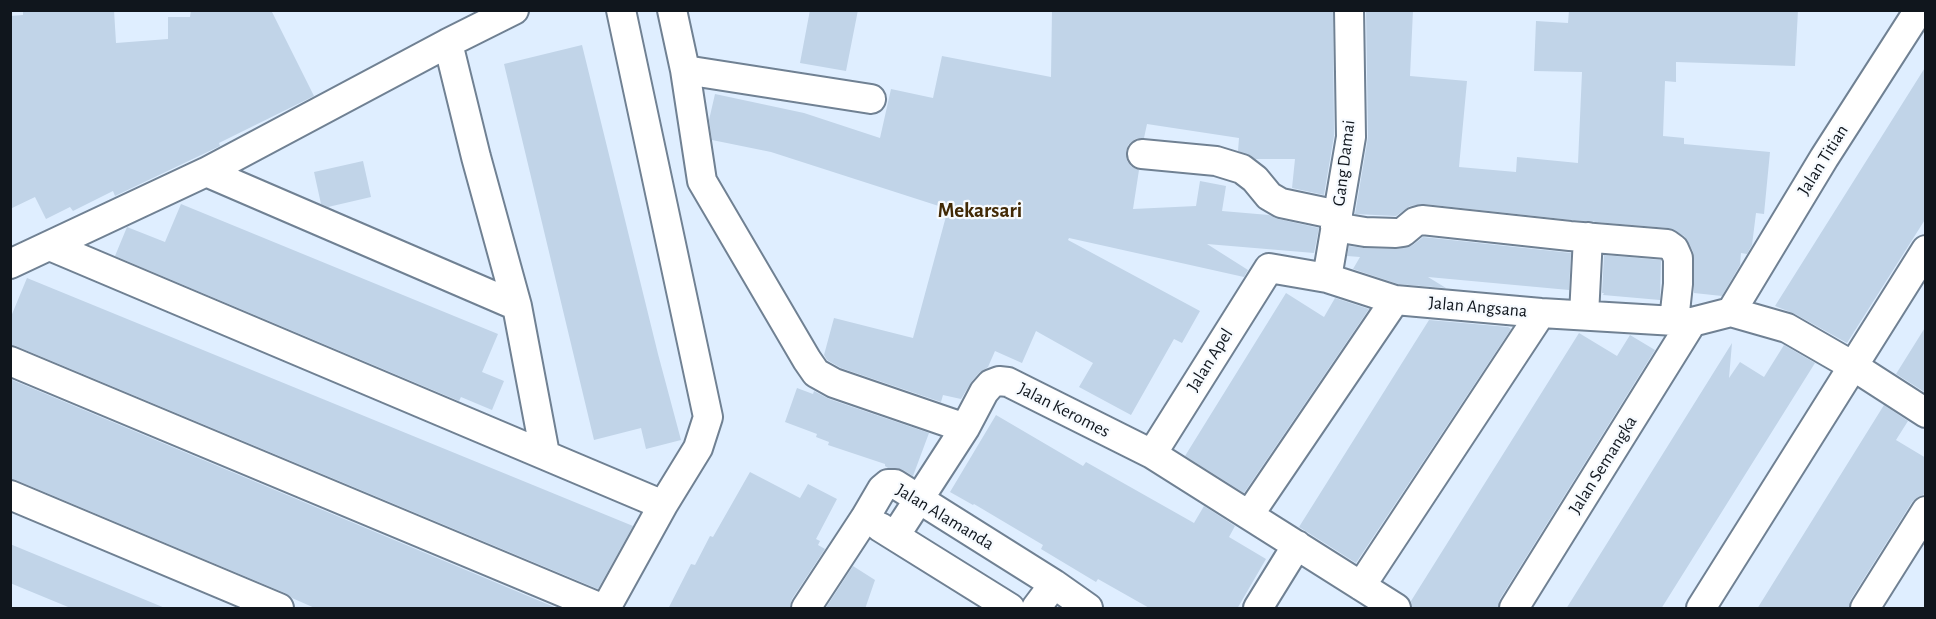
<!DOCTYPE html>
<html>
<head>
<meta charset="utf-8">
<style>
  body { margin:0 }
  #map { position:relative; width:1936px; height:619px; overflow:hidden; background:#dfeeff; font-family:"Alegreya Sans",sans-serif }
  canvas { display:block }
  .frame { position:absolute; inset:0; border:12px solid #10161d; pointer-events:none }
</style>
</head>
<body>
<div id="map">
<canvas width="1936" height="619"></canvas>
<div class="frame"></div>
</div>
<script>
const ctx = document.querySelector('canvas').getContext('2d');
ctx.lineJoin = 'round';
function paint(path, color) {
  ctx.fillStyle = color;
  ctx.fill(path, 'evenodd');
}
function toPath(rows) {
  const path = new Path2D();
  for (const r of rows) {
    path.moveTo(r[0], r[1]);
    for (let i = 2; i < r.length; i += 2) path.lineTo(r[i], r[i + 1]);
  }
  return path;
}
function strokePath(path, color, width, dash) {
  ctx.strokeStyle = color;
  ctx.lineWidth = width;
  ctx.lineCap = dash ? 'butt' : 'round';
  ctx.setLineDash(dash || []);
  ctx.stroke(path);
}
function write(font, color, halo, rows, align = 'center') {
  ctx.font = font + ' "Alegreya Sans",sans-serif';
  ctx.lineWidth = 4.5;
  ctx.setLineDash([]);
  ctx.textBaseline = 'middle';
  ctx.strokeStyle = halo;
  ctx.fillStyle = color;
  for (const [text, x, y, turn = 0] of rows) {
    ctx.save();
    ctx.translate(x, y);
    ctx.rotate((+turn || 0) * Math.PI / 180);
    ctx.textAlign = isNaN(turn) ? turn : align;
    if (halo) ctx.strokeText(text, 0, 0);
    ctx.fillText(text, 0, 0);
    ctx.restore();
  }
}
paint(toPath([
  [23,10,114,10,116,43,168,39,168,17,190,17,191,10,271,10,314,96,219,143,220,146,115,196,113,191,73,211,70,207,46,219,35,197,10,209,10,16,23,15],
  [810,10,858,10,846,71,800,63],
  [1052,10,1333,10,1334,136,1324,195,1292,188,1295,159,1255,159,1238,151,1239,138,1147,124,1144,138,1135,139,1128,145,1126,153,1127,161,1132,167,1139,170,1133,209,1196,206,1200,181,1226,186,1222,211,1269,215,1278,219,1319,228,1314,253,1207,244,1248,270,1244,277,1069,238,1068,240,1200,311,1182,343,1174,339,1131,415,1079,387,1093,363,1036,331,1022,363,995,351,988,367,979,373,972,381,961,399,943,395,941,402,841,368,827,360,824,355,834,318,913,338,948,209,771,152,712,140,709,120,715,94,804,113,880,138,891,89,933,98,942,56,1051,77],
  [1366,10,1413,10,1410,76,1467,81,1459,167,1516,172,1517,157,1578,163,1582,72,1534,71,1536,21,1568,23,1569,10,1798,10,1795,66,1676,62,1676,82,1665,81,1663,136,1684,138,1684,144,1770,152,1764,214,1756,213,1752,245,1747,254,1741,253,1740,265,1722,296,1694,293,1693,251,1684,236,1668,228,1572,220,1424,204,1410,206,1396,216,1355,214,1368,137],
  [582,45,658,354,681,440,646,449,641,428,594,440,504,64],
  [1926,66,1926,218,1847,343,1795,314,1775,306],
  [363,161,371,197,328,207,321,204,314,172],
  [181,204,498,334,482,372,504,381,492,410,461,397,459,401,115,256,127,227,165,242],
  [1423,237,1571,253,1569,290,1428,277,1446,288,1398,284,1353,269,1360,257,1347,256,1349,246,1364,248,1398,249,1413,245],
  [1604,255,1661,260,1660,300,1603,295,1604,293,1602,293],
  [27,278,550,492,633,526,598,589,16,346,10,345,10,319],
  [1286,293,1324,317,1335,298,1369,309,1244,493,1185,456],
  [1429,320,1508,327,1511,329,1356,563,1299,527],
  [1926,326,1926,393,1896,374],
  [1579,333,1617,356,1630,335,1655,350,1500,599,1498,609,1412,609,1411,601],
  [1732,343,1729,378,1740,362,1764,377,1784,345,1815,363,1661,609,1566,609],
  [10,379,559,609,317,609,292,598,285,593,16,480,10,479],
  [797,388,813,394,814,391,829,399,929,433,913,476,903,470,888,468,885,466,885,464,828,445,829,442,816,437,817,434,785,422],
  [1884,405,1908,421,1896,440,1926,458,1926,491,1923,495,1918,497,1912,502,1851,599,1849,609,1757,609],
  [996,415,1083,466,1086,462,1194,523,1204,506,1235,526,1229,537,1266,559,1237,609,1151,609,1098,579,1096,582,1041,549,1043,545,974,504,973,505,950,492],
  [750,472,800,498,808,484,837,499,816,539,820,541,818,545,825,549,792,599,790,609,668,609,691,564,695,565,710,536,713,537],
  [10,544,165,608,165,609,73,609,10,583],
  [853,566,875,580,865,609,825,609]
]), '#c1d4e8');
const street = toPath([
  [672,10,685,70,702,181,807,360,816,373,834,383,965,428],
  [448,43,476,157,517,306,545,454],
  [685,70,871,99],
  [1142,154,1216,161,1242,169,1255,179,1269,196,1281,203,1338,215],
  [206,172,517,306],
  [1335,227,1365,232,1396,233,1403,232,1415,222,1422,220,1570,236,1667,244,1674,249,1678,258,1678,284,1674,321],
  [50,246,663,505],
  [10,264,206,172,448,43,514,10],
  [1327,278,1351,137,1349,10],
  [1731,312,1824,158,1919,10],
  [1584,315,1588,237],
  [10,361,601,608],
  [1152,454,1269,268,1327,278,1395,300,1541,313,1692,322,1731,312,1787,328,1853,366,1926,413],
  [10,495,279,608],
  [1249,515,1395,300],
  [880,527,1010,608],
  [895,536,965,428,984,392,991,384,999,381,1008,382,1152,454,1396,608],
  [1361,586,1541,313],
  [606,608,663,505,698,448,708,417,621,10],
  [806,608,865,518,882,489,888,484,895,484,1054,584,1088,608],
  [1036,608,1054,584],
  [1258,608,1297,545],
  [1514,608,1692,322],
  [1701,608,1926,250],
  [1865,608,1926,511]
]);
strokePath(street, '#708193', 32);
strokePath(street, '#fff', 28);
write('18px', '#10161d', '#f6fafe', [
  ["Jalan Titian",1823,160,-58],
  ["Gang Damai",1344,163,-83],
  ["Jalan Angsana",1478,307,5],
  ["Jalan Apel",1210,360,-58],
  ["Jalan Keromes",1064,410,27],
  ["Jalan Semangka",1603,465,-58],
  ["Jalan Alamanda",945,517,31]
]);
write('bold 21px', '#412905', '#f6fafe', [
  ["Mekarsari",980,211]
]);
</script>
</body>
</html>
